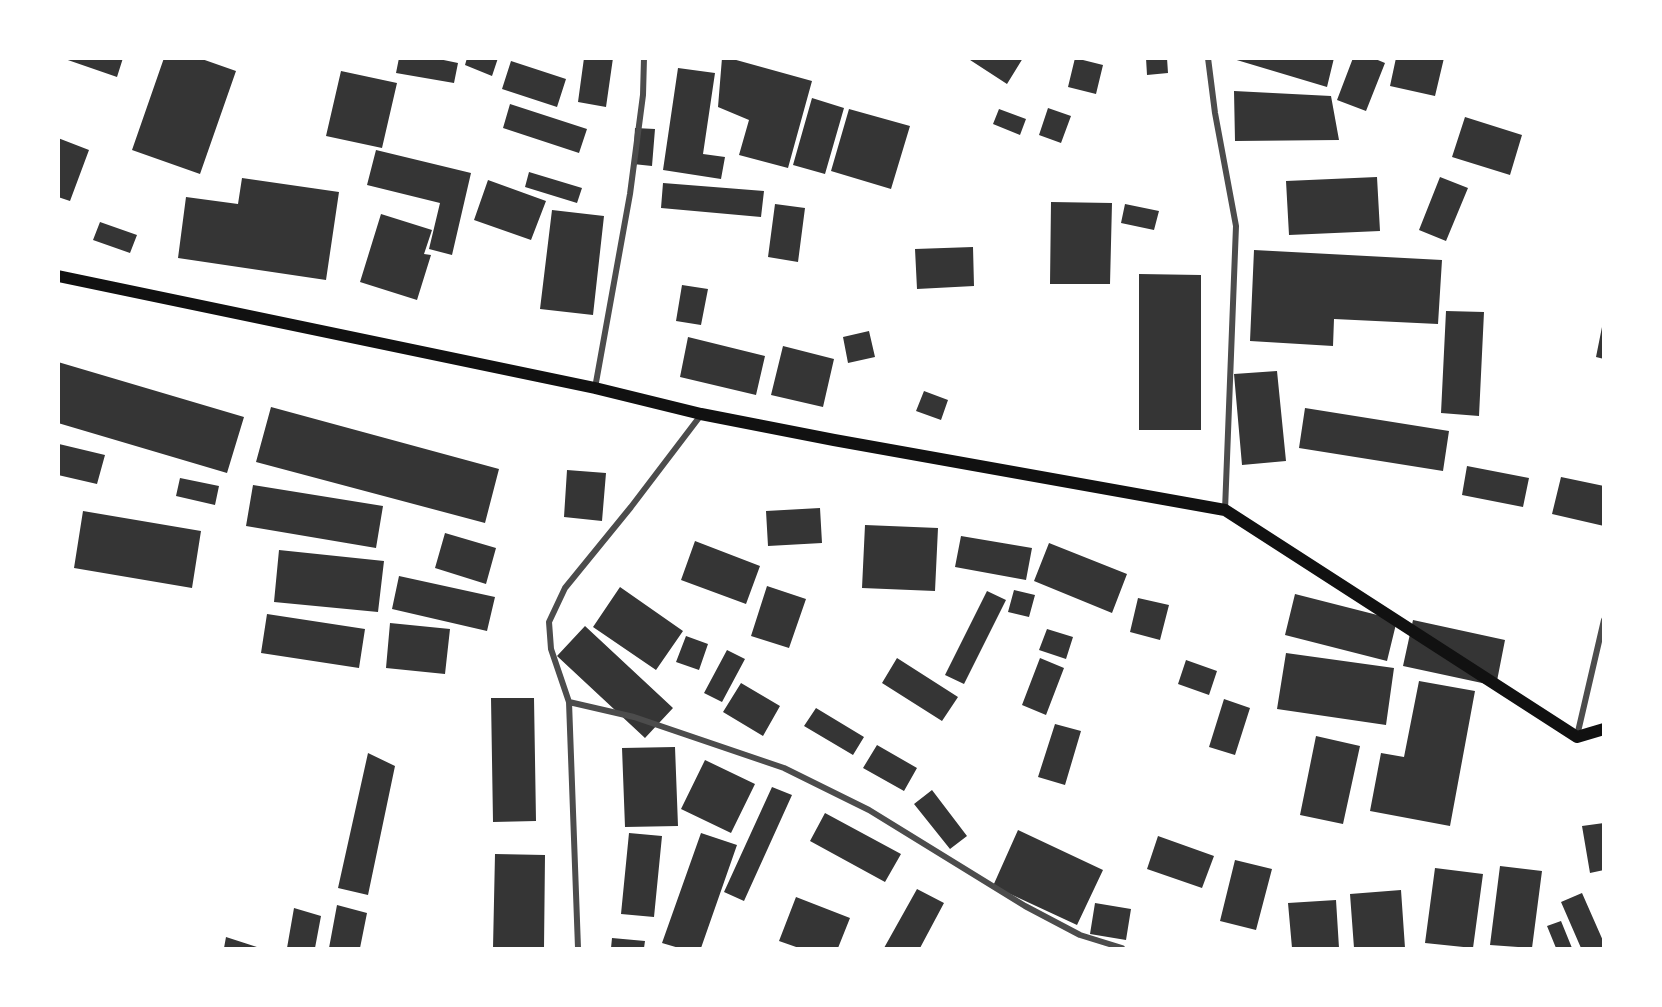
<!DOCTYPE html>
<html>
<head>
<meta charset="utf-8">
<style>
  body { margin:0 }
  #map { position:relative; width:1662px; height:1007px; overflow:hidden; background:#fff; font-family:"Open Sans",sans-serif }
  canvas { display:block }
  .frame { position:absolute; inset:0; border:60px solid #fff; pointer-events:none }
</style>
</head>
<body>
<div id="map">
<canvas width="1662" height="1007"></canvas>
<div class="frame"></div>
</div>
<script>
const ctx = document.querySelector('canvas').getContext('2d');
ctx.lineJoin = 'round';
function paint(path, color) {
  ctx.fillStyle = color;
  ctx.fill(path, 'evenodd');
}
function toPath(rows) {
  const path = new Path2D();
  for (const r of rows) {
    path.moveTo(r[0], r[1]);
    for (let i = 2; i < r.length; i += 2) path.lineTo(r[i], r[i + 1]);
  }
  return path;
}
function strokePath(path, color, width, dash) {
  ctx.strokeStyle = color;
  ctx.lineWidth = width;
  ctx.lineCap = dash ? 'butt' : 'round';
  ctx.setLineDash(dash || []);
  ctx.stroke(path);
}
paint(toPath([
  [62,58,123,58,117,77],
  [164,58,199,58,236,71,200,174,132,150],
  [399,58,434,58,458,63,454,83,396,73],
  [467,58,498,58,492,76,465,65],
  [584,58,613,58,606,107,578,102],
  [722,58,729,58,812,81,788,168,739,155,749,120,718,107],
  [967,58,1023,58,1007,84],
  [1075,58,1103,65,1096,94,1068,87],
  [1146,58,1167,58,1168,73,1147,75],
  [1230,58,1334,58,1327,87],
  [1353,58,1373,58,1385,63,1366,111,1337,100],
  [1396,58,1444,58,1435,96,1390,86],
  [511,61,566,79,557,107,502,89],
  [678,68,715,73,703,154,725,157,721,179,663,170],
  [341,71,397,83,382,148,326,136],
  [1234,91,1331,96,1339,140,1235,141],
  [812,98,844,108,825,174,793,165],
  [510,104,587,129,579,153,503,128],
  [1048,108,1071,116,1061,143,1039,135],
  [849,109,910,126,891,189,831,171],
  [999,109,1026,119,1020,135,993,124],
  [1465,117,1522,135,1510,175,1452,157],
  [635,128,655,129,652,166,633,164],
  [58,138,89,150,70,201,58,197],
  [376,150,471,173,452,255,429,249,440,203,367,185],
  [529,172,582,188,577,203,525,187],
  [1377,177,1380,231,1289,235,1286,181],
  [1440,177,1468,188,1446,241,1419,230],
  [242,178,339,192,326,280,178,258,186,197,238,204],
  [488,180,546,201,531,240,474,220],
  [663,183,764,191,761,217,661,208],
  [1051,202,1112,203,1110,284,1050,284],
  [775,204,805,208,798,262,768,257],
  [1125,204,1159,211,1154,230,1121,223],
  [552,210,604,216,593,315,540,309],
  [381,214,432,230,424,254,431,255,417,300,360,282],
  [100,222,137,235,130,253,93,240],
  [973,247,974,286,917,289,915,249],
  [1254,250,1442,260,1438,324,1334,319,1333,346,1250,341],
  [1139,274,1201,275,1201,430,1139,430],
  [682,285,708,289,701,325,676,321],
  [1446,311,1484,312,1479,416,1441,413],
  [1602,327,1604,327,1604,359,1596,357],
  [869,331,875,357,848,363,843,337],
  [688,337,765,356,756,395,680,377],
  [783,346,834,359,823,407,771,395],
  [58,362,244,417,227,473,58,423],
  [1277,371,1286,461,1242,465,1234,374],
  [924,391,948,400,941,420,916,411],
  [271,407,499,469,485,523,256,462],
  [1305,408,1449,431,1443,471,1299,448],
  [59,444,105,455,97,484,58,475],
  [1467,466,1529,478,1523,507,1462,495],
  [567,470,606,473,602,521,564,517],
  [1561,477,1604,486,1604,526,1552,514],
  [180,478,219,486,215,505,176,496],
  [253,485,383,506,376,548,246,526],
  [820,508,822,543,768,546,766,511],
  [83,511,201,531,192,588,74,568],
  [865,525,938,528,935,591,862,588],
  [445,533,496,548,486,584,435,568],
  [961,536,1032,548,1026,580,955,567],
  [695,541,760,566,746,604,681,580],
  [1049,543,1127,574,1112,613,1034,581],
  [279,550,384,561,378,612,274,602],
  [399,576,495,597,487,631,392,609],
  [767,586,806,599,789,648,751,636],
  [620,587,683,631,656,670,593,627],
  [1014,590,1035,595,1029,617,1008,612],
  [987,591,1006,600,964,684,945,675],
  [1295,594,1397,620,1387,661,1285,635],
  [1138,598,1169,605,1160,640,1130,632],
  [267,614,365,629,359,668,261,653],
  [1413,620,1505,640,1496,686,1403,666],
  [390,623,450,629,445,674,386,668],
  [585,626,673,708,645,738,557,656],
  [1047,629,1073,637,1066,659,1039,650],
  [686,636,708,644,699,670,676,662],
  [727,650,745,659,722,702,704,693],
  [1286,653,1394,668,1386,725,1277,709],
  [897,658,958,697,942,721,882,683],
  [1040,658,1064,668,1046,715,1022,705],
  [1186,660,1217,671,1209,695,1178,684],
  [1419,681,1475,691,1450,826,1370,811,1381,753,1404,757],
  [741,683,780,706,763,736,723,712],
  [491,698,534,698,536,821,493,822],
  [1224,699,1250,708,1235,755,1209,747],
  [816,708,864,737,853,755,804,726],
  [1055,724,1081,731,1065,785,1038,777],
  [1316,736,1360,746,1343,824,1300,815],
  [877,745,917,768,904,791,863,768],
  [675,747,678,826,625,827,622,748],
  [368,753,395,766,368,895,338,888],
  [705,760,755,784,731,833,681,809],
  [772,787,792,795,744,901,724,892],
  [932,790,967,836,950,849,914,804],
  [825,813,901,854,885,882,810,841],
  [1604,823,1604,870,1590,873,1582,826],
  [1018,830,1103,870,1077,925,993,886],
  [629,833,662,836,654,917,621,914],
  [701,833,737,845,701,948,679,948,662,943],
  [1158,836,1214,856,1202,888,1147,869],
  [495,854,545,855,544,948,493,948],
  [1235,860,1272,869,1256,930,1220,921],
  [1500,866,1542,871,1532,948,1490,945],
  [1435,868,1483,874,1473,948,1425,943],
  [917,889,944,903,920,948,884,948],
  [1401,890,1405,948,1354,948,1350,894],
  [1582,893,1604,943,1604,948,1581,948,1561,902],
  [796,897,850,918,838,948,799,948,779,941],
  [1336,900,1339,948,1292,948,1288,903],
  [1095,903,1131,909,1126,940,1090,934],
  [337,905,367,913,360,948,329,948],
  [294,908,321,916,315,948,287,948],
  [1561,921,1572,948,1556,948,1547,926],
  [226,937,260,948,224,948],
  [612,938,645,941,644,948,611,948]
]), '#353535');
strokePath(toPath([
  [1208,58,1215,113,1236,226,1225,510],
  [595,388,630,194,643,95,644,58],
  [569,702,634,717,784,768,869,810,1025,906,1080,935,1122,948],
  [1577,736,1604,620],
  [578,948,569,702,551,649,549,622,565,588,631,507,701,415]
]), '#4c4c4c', 6);
strokePath(toPath([
  [58,276,595,388,701,414,834,440,1225,510,1577,737,1604,729]
]), '#111', 12);
</script>
</body>
</html>
